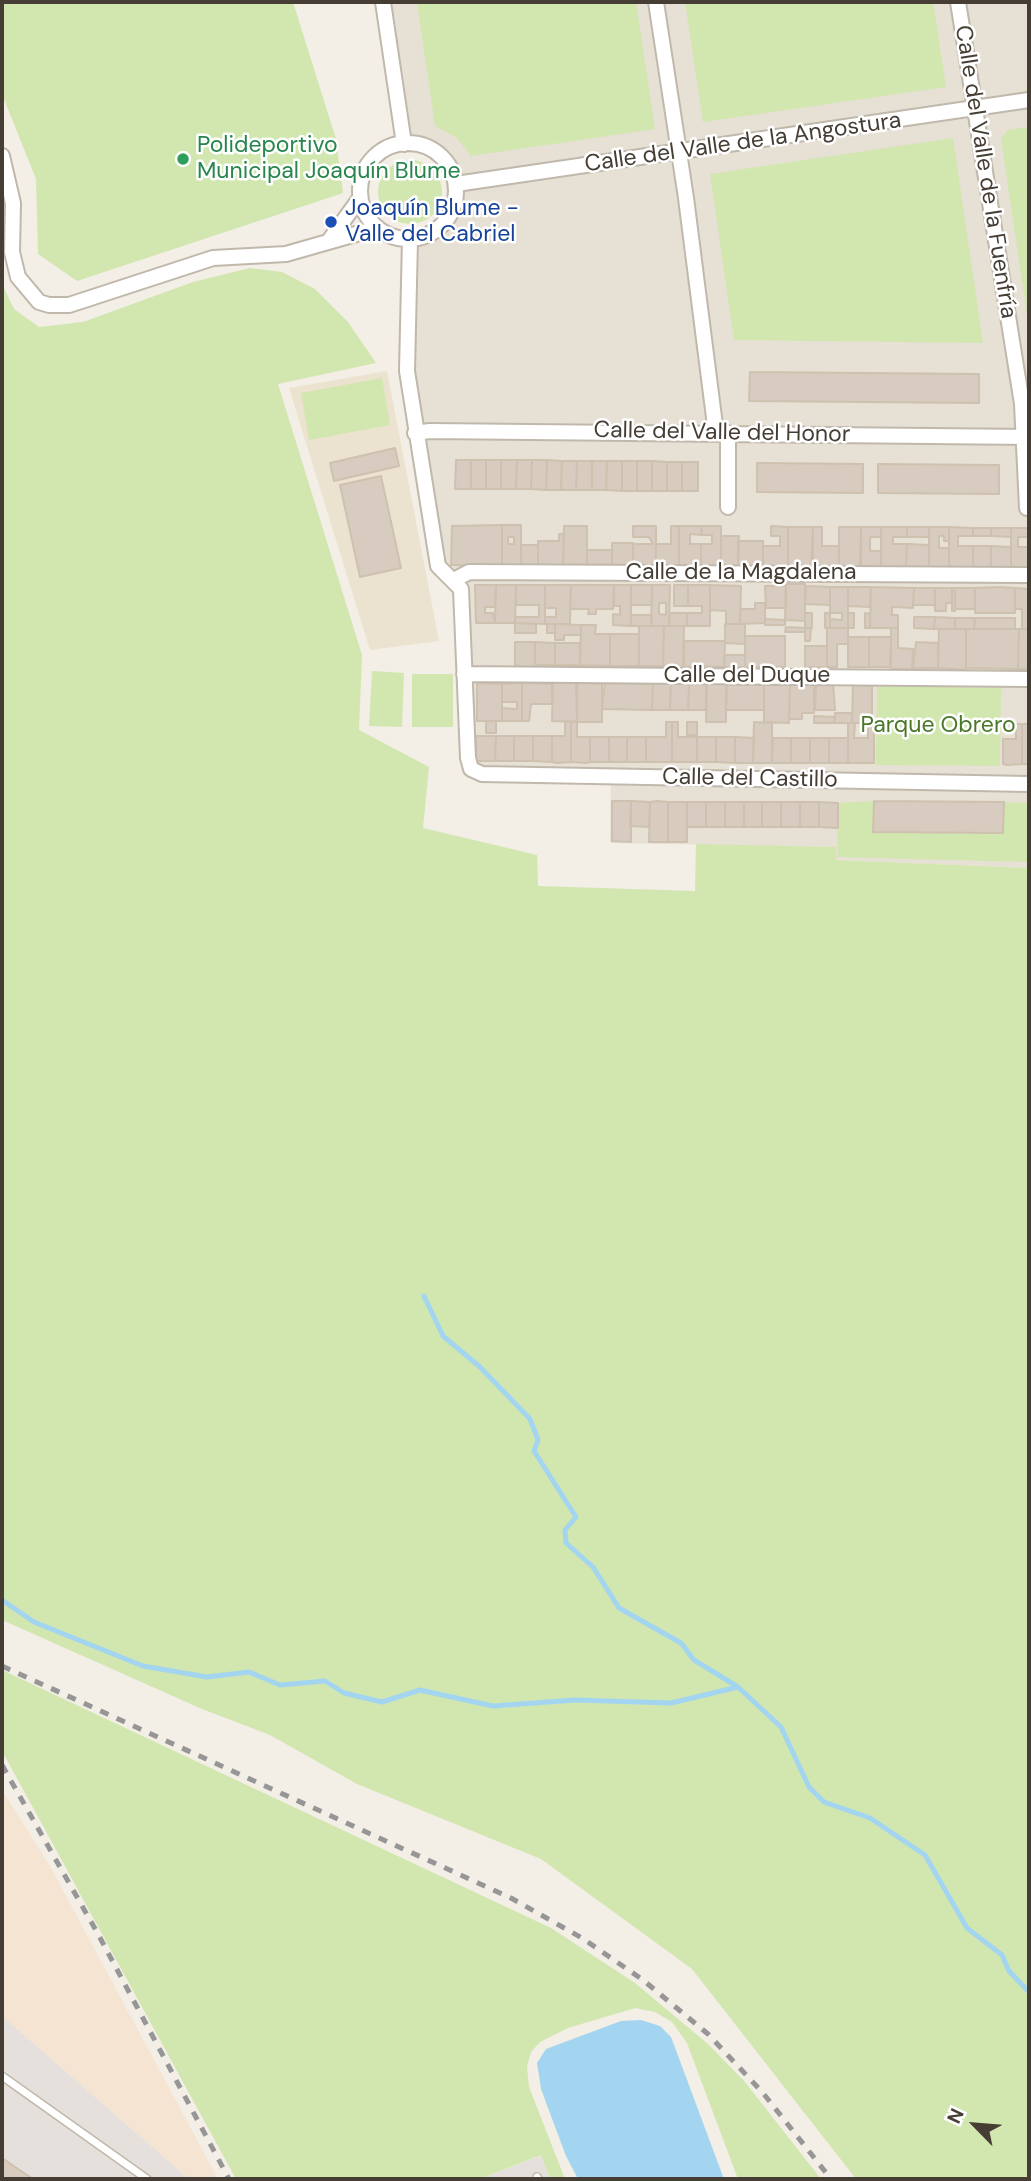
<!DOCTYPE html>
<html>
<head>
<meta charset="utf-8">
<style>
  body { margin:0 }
  #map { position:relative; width:1031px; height:2181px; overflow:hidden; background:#f3eee6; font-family:"DM Sans",sans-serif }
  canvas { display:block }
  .frame { position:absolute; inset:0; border:4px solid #463e35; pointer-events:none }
  .north { position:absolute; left:940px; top:2090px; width:70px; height:70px; -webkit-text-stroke:5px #fff; paint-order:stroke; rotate:295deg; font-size:19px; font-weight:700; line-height:28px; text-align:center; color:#463e35 }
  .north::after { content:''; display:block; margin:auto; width:24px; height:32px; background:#463e35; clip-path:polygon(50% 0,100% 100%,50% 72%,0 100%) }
</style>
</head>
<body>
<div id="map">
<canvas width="1031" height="2181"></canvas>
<div class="frame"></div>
<div class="north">N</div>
</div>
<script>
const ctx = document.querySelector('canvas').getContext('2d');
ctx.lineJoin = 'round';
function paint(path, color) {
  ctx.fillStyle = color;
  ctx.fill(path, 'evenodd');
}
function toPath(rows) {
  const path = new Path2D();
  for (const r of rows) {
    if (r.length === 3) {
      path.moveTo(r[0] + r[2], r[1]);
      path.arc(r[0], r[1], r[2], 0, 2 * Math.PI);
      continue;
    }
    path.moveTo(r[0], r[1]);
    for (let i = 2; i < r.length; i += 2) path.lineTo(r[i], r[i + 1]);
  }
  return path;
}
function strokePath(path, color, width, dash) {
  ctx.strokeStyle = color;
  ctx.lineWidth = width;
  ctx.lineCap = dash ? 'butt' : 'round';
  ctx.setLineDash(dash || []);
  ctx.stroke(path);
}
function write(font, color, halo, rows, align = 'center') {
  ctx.font = font + ' "DM Sans",sans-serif';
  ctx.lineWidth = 5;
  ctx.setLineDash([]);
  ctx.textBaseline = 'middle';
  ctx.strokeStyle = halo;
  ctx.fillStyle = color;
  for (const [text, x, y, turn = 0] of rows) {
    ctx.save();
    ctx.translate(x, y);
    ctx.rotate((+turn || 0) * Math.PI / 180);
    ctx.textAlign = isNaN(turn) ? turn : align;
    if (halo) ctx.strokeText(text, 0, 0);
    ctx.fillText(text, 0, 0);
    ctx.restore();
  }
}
paint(toPath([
  [383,2,1029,2,1029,868,835,860,835,847,610,843,611,777,471,769,461,589,438,566,415,433,410,239,436,230,448,217,455,201,456,184,449,166,436,152,420,144,404,144]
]), '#e7e0d4');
paint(toPath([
  [2,1790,51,1868,218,2179,189,2179,2,2016]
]), '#f5e4d1');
paint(toPath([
  [2,2016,189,2179,2,2179],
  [542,2155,550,2179,480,2179]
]), '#e5e0db');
paint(toPath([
  [387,371,439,641,370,650,289,388]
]), '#ece2d0');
paint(toPath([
  [2,2,293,2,336,139,343,193,77,281,38,254,36,179,2,94],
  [417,2,636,2,655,129,471,156,456,137,435,126],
  [685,2,933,2,946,87,703,122],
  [1029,127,1029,328,1001,139,1008,130],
  [953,138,983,343,734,340,710,174],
  [410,192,32],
  [250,268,282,272,315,289,348,322,376,363,278,384,362,655,359,730,429,767,423,828,537,855,538,886,695,891,696,844,836,847,836,860,1029,868,1029,2179,856,2179,692,1969,541,1859,357,1784,270,1735,202,1709,2,1620,2,284,14,309,39,327,83,322,193,282],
  [382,378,390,425,309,440,301,393],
  [372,671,404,673,402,727,369,726],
  [412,674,453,674,453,727,412,727],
  [877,686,1001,688,1000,766,876,765],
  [874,801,874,832,1003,833,1004,802,1029,803,1029,862,837,857,838,803],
  [2,1670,551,1928,635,1983,708,2044,745,2082,821,2179,738,2179,687,2043,672,2022,655,2012,635,2008,568,2028,540,2042,531,2052,527,2066,529,2087,565,2179,550,2179,541,2155,480,2179,236,2179,2,1751]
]), '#d1e7af');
paint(toPath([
  [641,2020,660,2026,671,2037,724,2179,578,2179,566,2156,541,2089,537,2063,546,2049,621,2021]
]), '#a3d5f0');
strokePath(toPath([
  [424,1296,443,1336,480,1367,530,1419,538,1440,534,1451,576,1517,565,1530,566,1543,593,1567,619,1608,681,1643,694,1660,738,1687,781,1727,809,1787,824,1802,870,1818,925,1855,967,1928,1002,1955,1009,1971,1029,1992],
  [2,1600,34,1622,143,1666,207,1677,249,1672,280,1685,325,1681,344,1693,382,1702,420,1690,493,1706,575,1700,671,1703,738,1687]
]), '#a3d5f0', 5);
const building = toPath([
  [750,372,979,374,979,403,749,401,750,372],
  [395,448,399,466,334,481,330,463,395,448],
  [456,460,471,460,471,489,455,489,456,460],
  [471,460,486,460,486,489,471,489,471,460],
  [486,460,501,460,501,489,486,489,486,460],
  [501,460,517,460,516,489,501,489,501,460],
  [517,460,532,460,531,489,516,489,517,460],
  [532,460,547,460,546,490,531,489,532,460],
  [547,460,562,461,561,490,546,490,547,460],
  [562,461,577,461,576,490,561,490,562,461],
  [577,461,592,461,592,490,576,490,577,461],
  [592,461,607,461,606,490,592,490,592,461],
  [607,461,622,461,622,491,606,490,607,461],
  [622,461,637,461,637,491,622,491,622,461],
  [637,461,652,461,652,491,637,491,637,461],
  [652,461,667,462,667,491,652,491,652,461],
  [667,462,682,462,682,491,667,491,667,462],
  [682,462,698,462,698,491,682,491,682,462],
  [757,463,863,464,863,493,757,492,757,463],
  [878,464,999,465,999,494,878,493,878,464],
  [381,476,401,568,360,577,340,485,381,476],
  [502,525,521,525,521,566,502,566,502,525],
  [508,537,514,537,514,544,508,544,508,537],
  [502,525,502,566,451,565,452,526,502,525],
  [564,526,587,526,587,566,563,566,564,526],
  [633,526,656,526,656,565,633,565,633,544,653,544,649,537,633,537,633,526],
  [671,526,679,526,679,566,656,565,656,544,671,544,671,526],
  [679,526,702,526,701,535,690,534,690,544,701,544,701,566,679,566,679,526],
  [702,526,721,526,721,566,701,566,701,544,712,544,712,535,701,535,702,526],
  [771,526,788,527,788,566,763,566,763,546,780,546,780,536,771,536,771,526],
  [788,527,813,527,811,569,788,566,788,527],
  [813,527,822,527,822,546,839,546,839,567,813,567,813,527],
  [839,527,861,527,860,569,839,567,839,527],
  [861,527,881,527,881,537,870,537,870,551,881,551,881,567,861,567,861,527],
  [881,527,907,527,907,537,893,537,893,544,907,544,906,567,881,567,881,527],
  [907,527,929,527,929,537,907,537,907,527],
  [929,527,949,527,949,541,944,541,944,536,939,536,939,548,949,548,949,568,929,567,929,527],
  [949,527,973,528,973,536,958,536,958,546,973,546,973,568,949,568,949,527],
  [973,528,991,528,991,536,973,536,973,528],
  [991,528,1011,528,1011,537,991,536,991,528],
  [1011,528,1029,528,1029,537,1018,537,1018,547,1029,547,1029,568,1011,568,1011,528],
  [559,534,564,534,563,566,538,566,538,541,559,541,559,534],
  [721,536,739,536,738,566,721,566,721,536],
  [738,541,763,541,763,566,738,566,738,541],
  [612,543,633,543,633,565,612,565,612,543],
  [907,544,929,545,929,567,906,567,907,544],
  [521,545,538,545,538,566,521,566,521,545],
  [973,546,991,546,991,568,973,568,973,546],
  [991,546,1011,547,1011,568,991,568,991,546],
  [587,550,612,550,612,565,587,566,587,550],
  [786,584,805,584,805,621,785,620,786,584],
  [475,585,496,585,495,607,485,607,485,613,493,613,495,623,476,623,475,585],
  [496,585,516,585,515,623,495,623,496,585],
  [516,585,545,585,545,624,515,623,515,617,539,617,539,605,516,605,516,585],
  [545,585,571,585,570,624,545,624,545,617,556,617,556,608,545,608,545,585],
  [571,585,614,585,613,609,596,609,596,614,588,614,589,609,570,609,571,585],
  [614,585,631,585,631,626,613,625,613,614,620,615,620,606,614,606,614,585],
  [631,585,652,585,652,605,631,605,631,585],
  [652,585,670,585,669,626,651,626,652,585],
  [659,603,666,603,666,615,659,614,659,603],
  [674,585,688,585,688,606,674,606,674,585],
  [688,585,710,585,710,626,687,626,687,613,702,613,702,606,688,606,688,585],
  [710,585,741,586,740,624,726,624,726,611,710,610,710,585],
  [765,586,786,586,786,608,766,608,765,586],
  [806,586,830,587,830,605,805,604,806,586],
  [830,587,848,587,848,628,830,628,830,619,842,620,842,613,830,613,830,587],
  [848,587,871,587,870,607,848,606,848,587],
  [871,587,914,588,913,608,892,607,892,615,898,615,898,628,870,628,871,587],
  [999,587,1015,588,1015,613,975,613,975,588,999,587],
  [914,588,935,588,935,605,913,605,914,588],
  [935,588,952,588,952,603,946,603,946,611,935,611,935,588],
  [952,588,955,588,955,611,952,611,952,588],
  [955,588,975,588,975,609,955,609,955,588],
  [1015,588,1029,589,1029,629,1022,629,1022,609,1015,609,1015,588],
  [755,603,765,603,765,623,740,624,740,609,755,609,755,603],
  [670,613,687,613,687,626,669,626,670,613],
  [805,613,812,613,812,628,805,628,805,613],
  [825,613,830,613,830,628,825,628,825,613],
  [848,613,854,613,854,628,848,628,848,613],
  [865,613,870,614,870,628,865,628,865,613],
  [631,615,652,615,651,626,631,626,631,615],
  [914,617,935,617,934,629,914,628,914,617],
  [935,617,955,618,955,629,934,629,935,617],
  [955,618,975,618,974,629,955,629,955,618],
  [975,618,1015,618,1015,629,974,629,975,618],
  [765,619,785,620,785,625,765,625,765,619],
  [515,623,536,624,536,633,515,633,515,623],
  [547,624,555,624,555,633,547,633,547,624],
  [555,624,581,625,581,635,564,635,564,640,555,640,555,624],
  [725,624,745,624,745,644,725,643,725,624],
  [581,625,596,625,595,634,610,634,610,666,580,665,581,625],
  [639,626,664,626,663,666,639,666,639,626],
  [664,626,684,626,683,668,663,666,664,626],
  [786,627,805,628,805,632,785,632,786,627],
  [805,628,811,628,810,641,805,641,805,628],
  [827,628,848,628,848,644,837,644,837,667,827,667,827,628],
  [891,628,898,628,898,648,913,649,912,669,891,669,891,628],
  [939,629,966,629,966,670,938,668,939,629],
  [966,629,1019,629,1018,669,966,668,966,629],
  [1019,629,1029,629,1029,669,1018,669,1019,629],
  [610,634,639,634,639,666,610,666,610,634],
  [745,636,785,636,785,667,745,667,745,636],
  [848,637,869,637,869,667,848,667,848,637],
  [869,637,891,637,890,667,869,667,869,637],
  [684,641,725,641,724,667,684,666,684,641],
  [515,642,535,642,535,665,530,668,515,665,515,642],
  [535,642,555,643,555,665,535,665,535,642],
  [916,642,938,643,938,668,913,668,916,642],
  [555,643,580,643,580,665,555,665,555,643],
  [805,646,827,646,827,667,805,667,805,646],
  [725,655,745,655,745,667,724,667,725,655],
  [553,682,576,682,577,722,552,721,553,682],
  [581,682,602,684,602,722,577,722,577,684,581,682],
  [605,682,653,684,652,710,602,709,605,682],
  [707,682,726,682,726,722,706,722,707,682],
  [477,683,502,684,502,721,477,721,477,683],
  [522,683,552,684,552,704,531,704,529,721,522,721,522,683],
  [522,683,522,721,502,721,502,708,517,709,517,702,502,702,502,684,522,683],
  [664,683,671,684,670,710,652,710,653,684,664,683],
  [682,683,689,685,688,710,670,710,671,684,682,683],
  [700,683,706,685,706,710,688,710,689,685,700,683],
  [816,683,833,684,835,710,815,710,816,683],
  [727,685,764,685,764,710,726,710,727,685],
  [764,685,790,685,789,723,764,722,764,685],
  [790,685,814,685,814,713,802,713,802,719,789,719,790,685],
  [853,685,872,686,872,723,852,723,853,685],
  [835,713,852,713,852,723,834,723,835,713],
  [814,716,835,717,834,723,814,723,814,716],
  [486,721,496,721,496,733,486,733,486,721],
  [565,721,571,722,571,762,556,763,552,762,552,736,565,736,565,721],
  [577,721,577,737,590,737,590,762,586,763,571,762,571,722,577,721],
  [666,722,672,722,672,762,646,762,646,737,666,737,666,722],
  [672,722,678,722,678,737,697,737,697,762,672,762,672,722],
  [687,722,697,722,697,735,687,735,687,722],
  [754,722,772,723,772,763,753,763,754,722],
  [848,723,855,723,854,738,868,738,868,723,874,723,874,763,848,763,848,723],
  [1016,724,1022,724,1022,764,1007,765,1003,764,1003,739,1016,739,1016,724],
  [1022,724,1029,724,1029,764,1022,764,1022,724],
  [476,736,496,736,495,761,476,761,476,736],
  [496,736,514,736,514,761,495,761,496,736],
  [514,736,533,736,533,761,514,761,514,736],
  [533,736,552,736,552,762,533,761,533,736],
  [590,737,609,737,609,762,590,762,590,737],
  [609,737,627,737,627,762,609,762,609,737],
  [627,737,646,737,646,762,627,762,627,737],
  [697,737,716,737,716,762,697,762,697,737],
  [716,737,735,737,735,763,716,762,716,737],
  [735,737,754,738,753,763,735,763,735,737],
  [773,738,791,738,791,763,772,763,773,738],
  [791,738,810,738,810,763,791,763,791,738],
  [810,738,829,738,829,763,810,763,810,738],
  [829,738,848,738,848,763,829,763,829,738],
  [612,801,631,801,631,842,612,841,612,801],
  [631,801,650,802,649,827,630,826,631,801],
  [657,801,668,802,668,842,649,842,650,802,657,801],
  [874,801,1004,802,1003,833,873,832,874,801],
  [668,802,687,802,687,842,668,842,668,802],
  [687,802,706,802,706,827,687,827,687,802],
  [706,802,725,802,725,827,706,827,706,802],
  [725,802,744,802,744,827,725,827,725,802],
  [744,802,762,802,762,827,744,827,744,802],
  [762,802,781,802,781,827,762,827,762,802],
  [781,802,800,802,800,827,781,827,781,802],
  [800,802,819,802,819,827,800,827,800,802],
  [819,802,838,803,838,828,819,827,819,802],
  [2,2158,33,2179,2,2179,2,2158]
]);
paint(building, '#d7ccbf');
strokePath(building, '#cfc1af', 2);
const lane = toPath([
  [2,2076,147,2179],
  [537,2177,538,2179]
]);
const street = toPath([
  [383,2,404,144],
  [656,2,686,198,716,433],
  [958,2,1022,404,1027,508],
  [408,191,48],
  [2,156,13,203,12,252,18,277,39,302,49,305,69,305,213,258,286,254,377,228],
  [456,184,1029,100],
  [410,239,407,371,438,566,461,589,468,758,471,769,482,774,1029,784],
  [328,242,360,198],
  [415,433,430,431,1029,437],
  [728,433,728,507],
  [454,580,469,572,1029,575],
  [464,674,1029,679]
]);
strokePath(lane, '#c1b8ac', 10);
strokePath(street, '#c1b8ac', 18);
strokePath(lane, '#fff', 7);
strokePath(street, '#fff', 14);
strokePath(toPath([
  [2,1666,511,1898,582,1938,643,1980,708,2034,763,2093,831,2179],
  [2,1765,98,1934,229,2179]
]), '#969696', 5, [9, 9]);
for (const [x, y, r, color] of [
  [183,159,7,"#2e9e5b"],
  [331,222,7,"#1a4fb4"]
]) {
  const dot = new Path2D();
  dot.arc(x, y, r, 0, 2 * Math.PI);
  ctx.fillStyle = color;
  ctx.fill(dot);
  strokePath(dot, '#fff', 2.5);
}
write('23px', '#463e35', '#fff', [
  ["Calle del Valle de la Angostura",743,143,-8],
  ["Calle del Valle de la Fuenfría",985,172,81],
  ["Calle del Valle del Honor",722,433,1],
  ["Calle de la Magdalena",741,573],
  ["Calle del Duque",747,676],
  ["Calle del Castillo",750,779,1]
]);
write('23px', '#27864d', '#fff', [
  ["Polideportivo",197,146],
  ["Municipal Joaquín Blume",197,172]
], 'left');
write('23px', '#164399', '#fff', [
  ["Joaquín Blume -",345,209],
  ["Valle del Cabriel",345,235]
], 'left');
write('23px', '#4b7729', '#fff', [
  ["Parque Obrero",938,726]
]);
</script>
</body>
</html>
